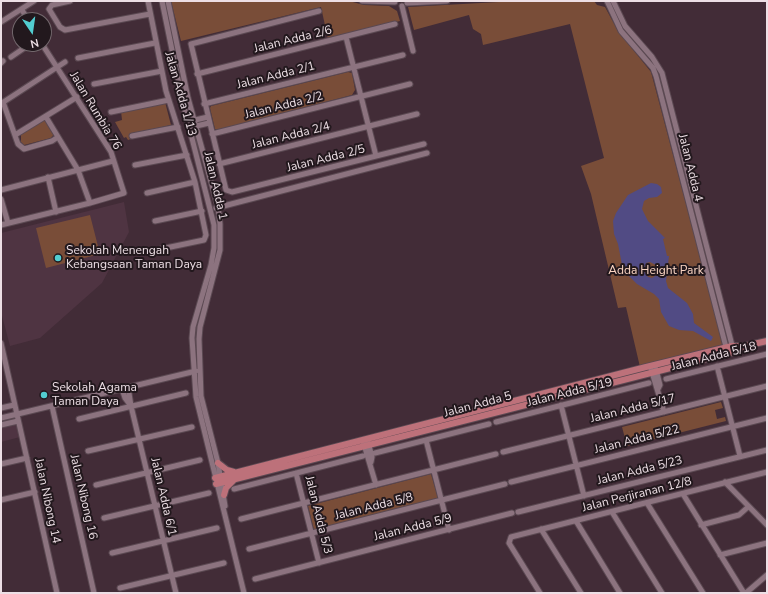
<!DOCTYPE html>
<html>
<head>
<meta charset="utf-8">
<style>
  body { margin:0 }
  #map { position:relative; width:768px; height:594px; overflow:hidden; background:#422c37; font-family:"Nunito Sans",sans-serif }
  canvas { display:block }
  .frame { position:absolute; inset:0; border:2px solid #eddfe5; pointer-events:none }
  .north { position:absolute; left:12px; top:12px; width:40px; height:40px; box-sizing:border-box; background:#22181d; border:1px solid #73686d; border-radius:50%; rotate:167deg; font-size:11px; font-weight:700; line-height:16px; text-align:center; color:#eddfe5 }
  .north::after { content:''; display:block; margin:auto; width:14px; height:18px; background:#52cdd0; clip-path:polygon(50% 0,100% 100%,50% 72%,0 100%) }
</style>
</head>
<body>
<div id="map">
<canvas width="768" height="594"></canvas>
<div class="frame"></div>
<div class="north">N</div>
</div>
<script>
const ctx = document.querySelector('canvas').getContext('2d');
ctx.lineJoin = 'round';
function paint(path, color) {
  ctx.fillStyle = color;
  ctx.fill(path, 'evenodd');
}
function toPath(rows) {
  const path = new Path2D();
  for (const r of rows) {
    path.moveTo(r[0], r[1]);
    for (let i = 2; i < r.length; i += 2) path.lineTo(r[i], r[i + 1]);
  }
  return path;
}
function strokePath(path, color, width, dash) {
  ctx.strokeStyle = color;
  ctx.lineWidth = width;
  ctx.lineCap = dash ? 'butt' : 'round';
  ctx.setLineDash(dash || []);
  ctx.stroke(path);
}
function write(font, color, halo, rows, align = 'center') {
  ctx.font = font + ' "Nunito Sans",sans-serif';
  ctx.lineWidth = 4;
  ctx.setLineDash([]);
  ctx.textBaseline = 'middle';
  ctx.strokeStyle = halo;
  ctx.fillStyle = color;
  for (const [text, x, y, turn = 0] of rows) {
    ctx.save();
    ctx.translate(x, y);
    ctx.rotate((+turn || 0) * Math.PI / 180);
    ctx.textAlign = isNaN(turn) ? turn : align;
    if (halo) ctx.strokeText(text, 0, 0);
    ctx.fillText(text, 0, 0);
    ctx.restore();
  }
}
paint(toPath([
  [124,202,129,232,102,283,40,338,10,346,1,312,1,233],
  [17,422,20,437,1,442,1,426]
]), '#4f3442');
paint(toPath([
  [171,1,349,1,364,5,389,6,397,11,400,21,328,39,321,7,181,41],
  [517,1,594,1,597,5,605,7,618,31,651,72,723,343,720,348,640,367,626,307,618,308,591,194,581,166,604,158,570,24,483,45,481,34,473,29,469,15,414,30,408,7],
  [348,72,352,73,355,90,352,95,218,130,215,129,210,108,211,106],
  [165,102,171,125,130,134,131,139,128,140,126,137,124,138,115,122,122,120,121,111],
  [44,120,47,121,54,134,51,138,24,145,21,142,21,134],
  [90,215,100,254,46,268,36,228],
  [721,402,723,408,715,410,717,419,725,417,726,421,627,446,622,427],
  [431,474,438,498,314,530,308,506]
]), '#794d38');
paint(toPath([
  [651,183,657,184,661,187,662,193,657,197,649,198,644,201,642,209,648,221,665,238,663,239,667,256,669,256,666,281,668,288,687,303,693,314,694,323,713,337,711,341,693,331,679,330,669,326,661,312,659,299,654,294,637,284,623,270,618,244,614,234,613,221,616,213,628,195],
  [650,262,658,266,658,274,652,278,648,277,644,271,646,263]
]), '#514b84');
const minor = toPath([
  [70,1,52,5,49,9,60,27,65,30,150,14],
  [148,1,166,91,195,182,206,235,204,240,161,249],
  [162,1,182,99,214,225,214,248,211,265,193,327,192,338,196,397,244,593],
  [168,1,188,98,218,207,220,224,220,250,200,327,199,339,201,396,218,463,225,506],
  [362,1,395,2],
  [607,1,621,31,653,68,656,76,727,351],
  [613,1,625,26,652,57,662,73,733,349],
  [407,3,447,1],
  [402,6,413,51],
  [22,10,28,20],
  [319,11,191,44,226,190,232,192,424,144],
  [1,22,34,1],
  [346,37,376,156],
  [11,57,30,44],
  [78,58,155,43],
  [1,63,3,61],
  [197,74,395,24],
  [94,84,162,71],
  [3,102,18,144,24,149,52,141,58,137],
  [2,103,65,62],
  [204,104,403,55],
  [111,112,169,100],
  [46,117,78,170,90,203],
  [191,121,208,117],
  [192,127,209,123],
  [212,134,410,84],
  [15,135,77,97],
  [132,136,178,127],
  [219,164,417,114],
  [135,165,187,155],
  [48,177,56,212],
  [1,190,113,161],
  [147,193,195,182],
  [1,199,8,223],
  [216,208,427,153],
  [155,221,202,211],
  [1,225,90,203,124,193,111,152,42,44],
  [1,343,57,593],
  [717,366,740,456],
  [651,369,664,412],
  [656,369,660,385,658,389],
  [666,379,767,354],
  [128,387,131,406],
  [122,389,125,398,131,406,176,593],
  [561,405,584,496],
  [52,406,94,593],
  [1,408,14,405],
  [1,418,196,371],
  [79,419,186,393],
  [496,422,649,383],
  [1,425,18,421],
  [426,440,449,530],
  [363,441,376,485],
  [368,442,372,457,371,462],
  [88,451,192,427],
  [503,452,767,386],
  [375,453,489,424],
  [1,464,27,458],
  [296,473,319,563],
  [511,482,767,418],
  [725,482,767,525],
  [96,485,200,460],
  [234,489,363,456],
  [683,494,744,593],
  [1,500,35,492],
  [647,503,703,593],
  [518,512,767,450],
  [612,512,662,593],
  [104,518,209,493],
  [241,519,496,454],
  [576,521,620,593],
  [701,525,739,515,748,507],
  [541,529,581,593],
  [249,549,505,484],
  [112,553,217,528],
  [720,555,767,543],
  [255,579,512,513],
  [120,588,224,563],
  [540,593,509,543,511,537,767,472],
  [746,593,767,575]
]);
const major = toPath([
  [218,463,227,470,234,472],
  [215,478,646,367,732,346,744,346],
  [216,484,733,352,745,346,767,341],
  [224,495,226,488,235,479]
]);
strokePath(minor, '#5b4952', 7);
strokePath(major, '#5b4952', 8);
strokePath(minor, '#8c737f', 5);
strokePath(major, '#bd717a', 6);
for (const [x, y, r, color] of [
  [58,258,4,"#52cdd0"],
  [44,395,4,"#52cdd0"]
]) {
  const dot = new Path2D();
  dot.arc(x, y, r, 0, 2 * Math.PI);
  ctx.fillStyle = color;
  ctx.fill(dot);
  strokePath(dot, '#22181d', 1.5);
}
write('12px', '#eddfe5', '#22181d', [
  ["Jalan Adda 2/6",293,40,-14],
  ["Jalan Adda 2/1",276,76,-14],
  ["Jalan Adda 1/13",180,94,74],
  ["Jalan Adda 2/2",284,106,-14],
  ["Jalan Rumbia 76",95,111,59],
  ["Jalan Adda 2/4",291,136,-14],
  ["Jalan Adda 2/5",326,159,-14],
  ["Jalan Adda 4",690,168,76],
  ["Jalan Adda 1",215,186,77],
  ["Jalan Adda 5/18",714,357,-14],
  ["Jalan Adda 5/19",570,393,-14],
  ["Jalan Adda 5",478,405,-15],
  ["Jalan Adda 5/17",633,409,-14],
  ["Jalan Adda 5/22",637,440,-14],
  ["Jalan Adda 5/23",640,471,-14],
  ["Jalan Perjiranan 12/8",637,495,-14],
  ["Jalan Nibong 16",83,497,77],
  ["Jalan Adda 6/1",163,497,77],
  ["Jalan Nibong 14",47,501,78],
  ["Jalan Adda 5/8",374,507,-14],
  ["Jalan Adda 5/3",318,515,76],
  ["Jalan Adda 5/9",413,528,-14]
]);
write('12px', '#eddfe5', '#22181d', [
  ["Sekolah Menengah",66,251],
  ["Kebangsaan Taman Daya",66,265],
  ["Sekolah Agama",52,388],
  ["Taman Daya",52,402]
], 'left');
write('12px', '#fad5c3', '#22181d', [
  ["Adda Height Park",656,271]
]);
</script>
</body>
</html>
